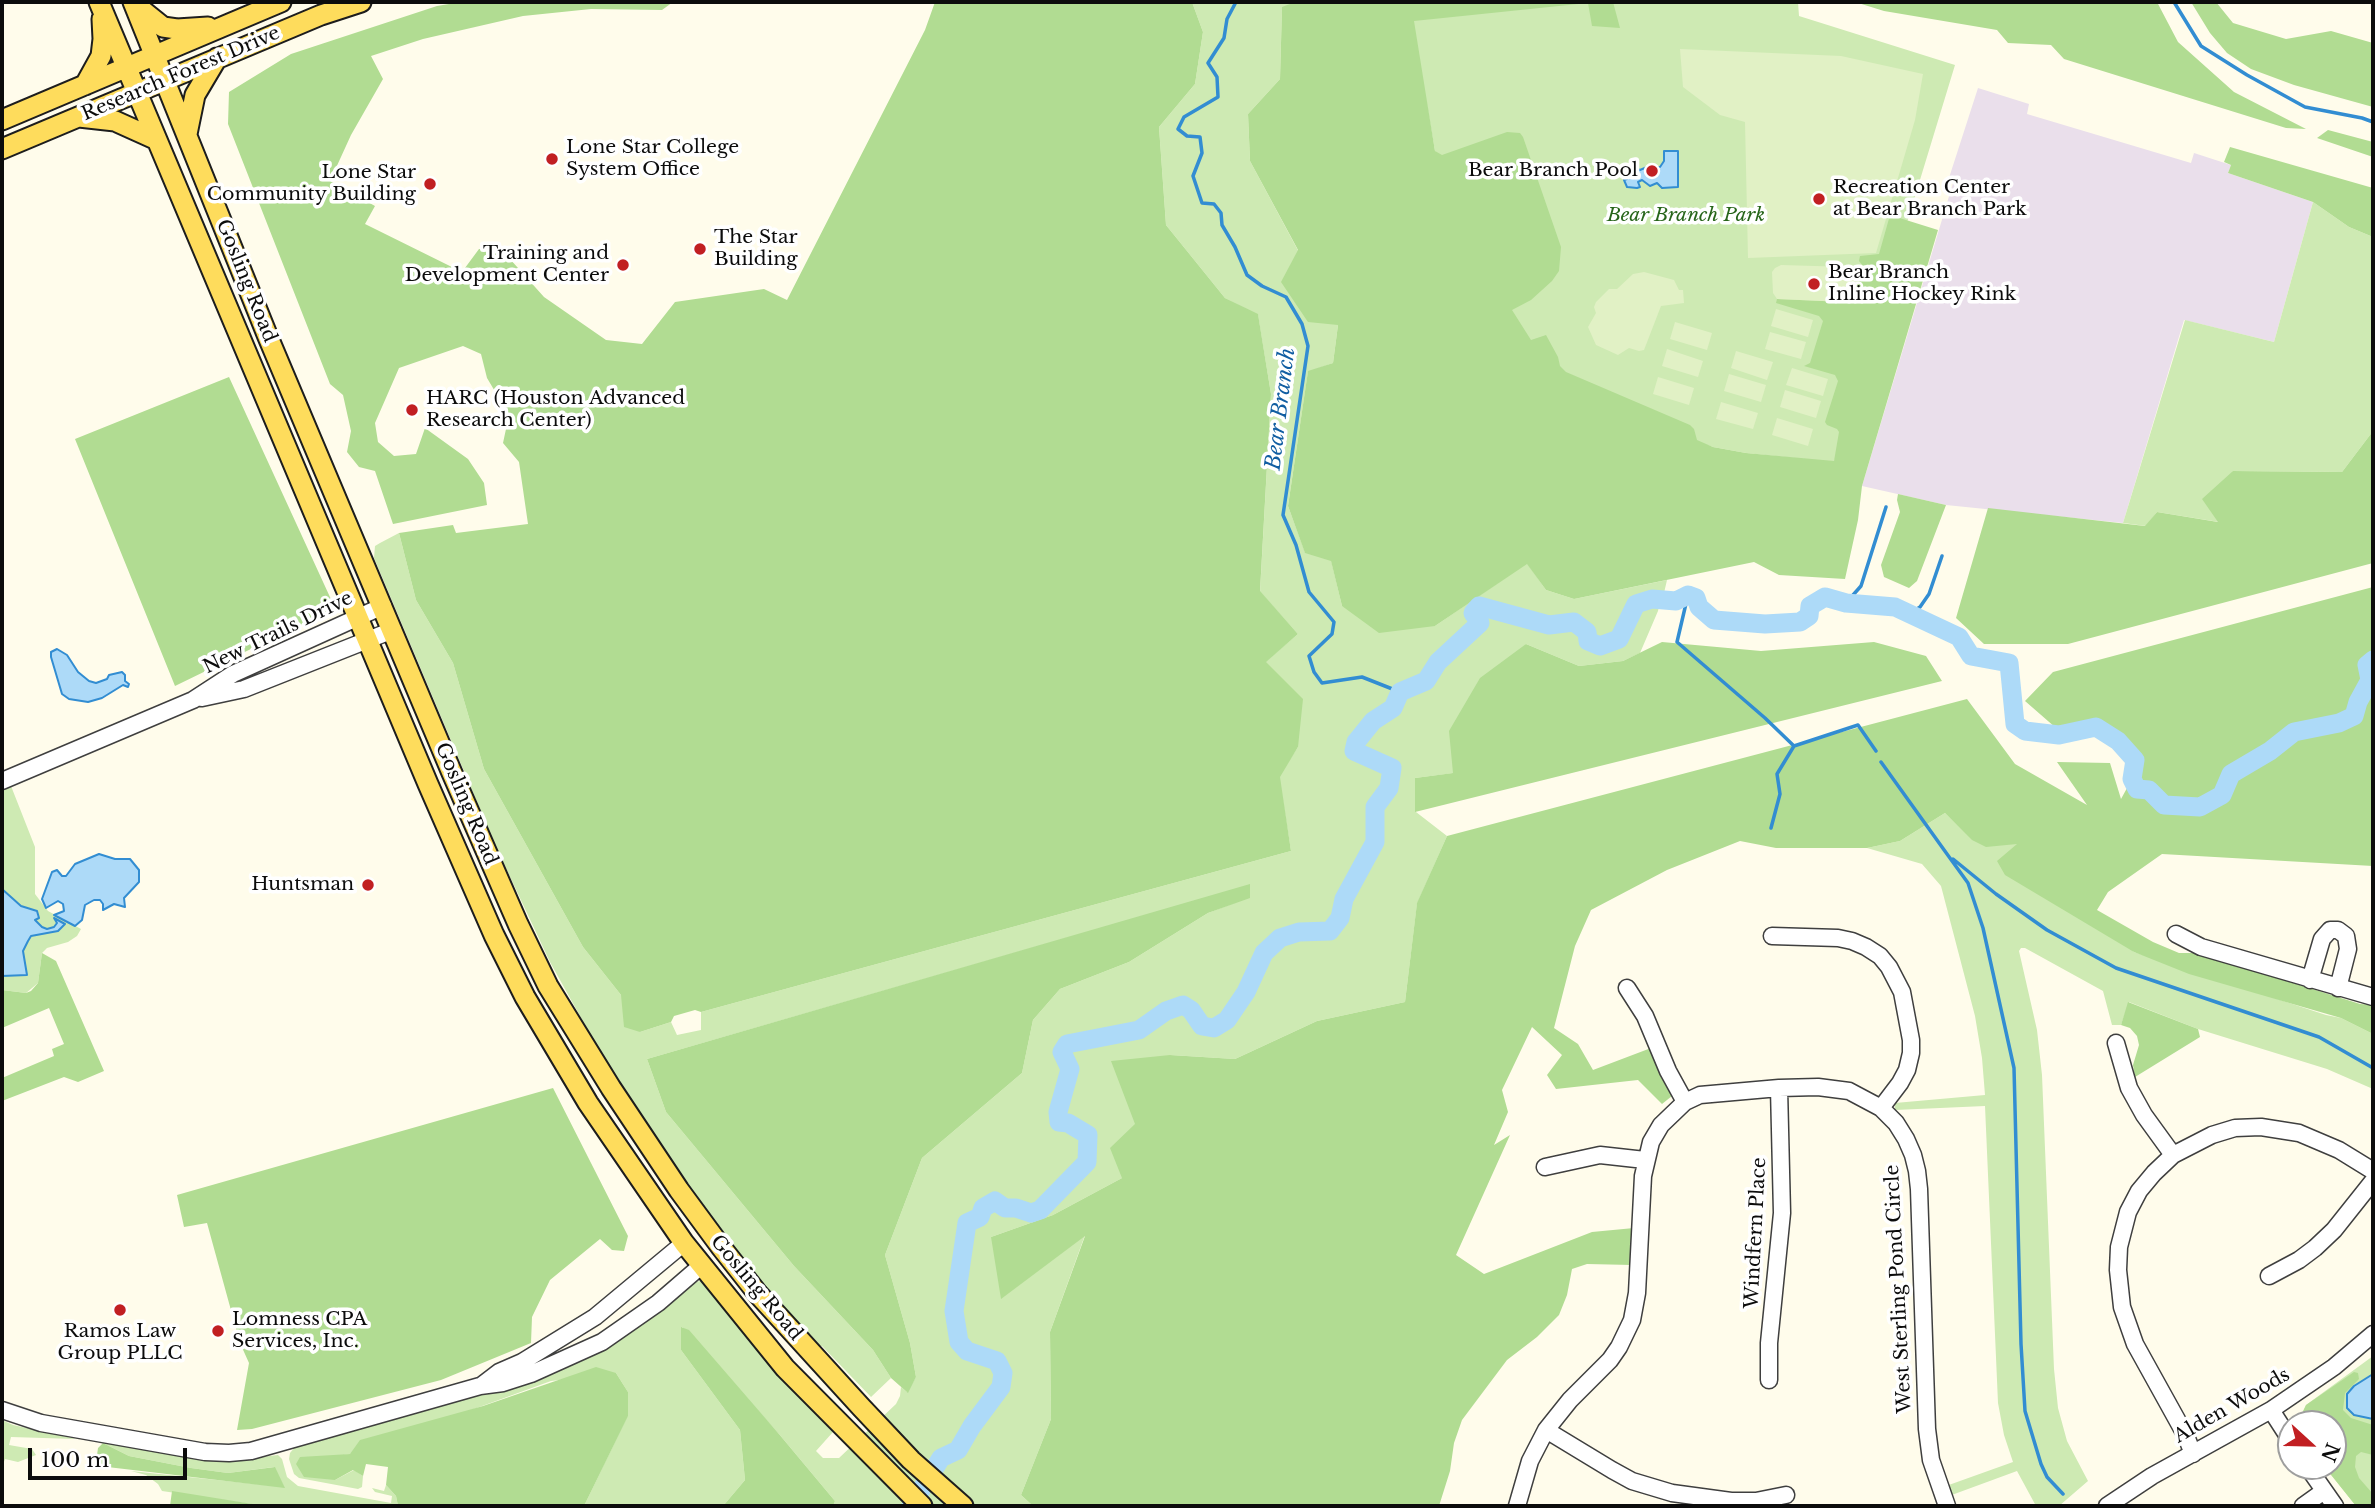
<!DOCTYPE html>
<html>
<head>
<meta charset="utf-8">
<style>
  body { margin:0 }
  #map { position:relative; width:2375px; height:1508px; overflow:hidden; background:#fffceb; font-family:"Libre Baskerville",serif }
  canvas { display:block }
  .frame { position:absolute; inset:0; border:4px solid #0c0c0c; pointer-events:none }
  .north { position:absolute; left:2277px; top:1410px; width:70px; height:70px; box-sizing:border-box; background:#fff; border:2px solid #9e9e9e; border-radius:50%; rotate:112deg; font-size:19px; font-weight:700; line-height:28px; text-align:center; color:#0c0c0c }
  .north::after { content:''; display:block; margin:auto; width:24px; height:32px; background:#c11f22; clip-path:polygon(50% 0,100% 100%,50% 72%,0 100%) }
  .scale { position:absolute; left:28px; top:1448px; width:159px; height:32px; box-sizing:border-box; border:4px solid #0c0c0c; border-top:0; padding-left:9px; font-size:21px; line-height:24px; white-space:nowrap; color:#0c0c0c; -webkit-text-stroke:5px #fff; paint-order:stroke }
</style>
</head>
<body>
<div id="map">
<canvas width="2375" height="1508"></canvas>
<div class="frame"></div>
<div class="north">N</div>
<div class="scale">100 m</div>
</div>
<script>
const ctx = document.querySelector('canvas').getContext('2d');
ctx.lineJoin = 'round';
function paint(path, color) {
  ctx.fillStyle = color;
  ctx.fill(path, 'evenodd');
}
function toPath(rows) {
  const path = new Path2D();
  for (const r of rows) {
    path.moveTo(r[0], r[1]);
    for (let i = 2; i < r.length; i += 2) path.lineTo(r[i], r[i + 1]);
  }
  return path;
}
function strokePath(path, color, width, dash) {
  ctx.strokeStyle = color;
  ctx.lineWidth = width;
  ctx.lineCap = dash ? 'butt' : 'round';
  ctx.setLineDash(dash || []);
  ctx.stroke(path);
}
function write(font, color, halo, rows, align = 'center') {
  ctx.font = font + ' "Libre Baskerville",serif';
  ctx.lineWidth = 7;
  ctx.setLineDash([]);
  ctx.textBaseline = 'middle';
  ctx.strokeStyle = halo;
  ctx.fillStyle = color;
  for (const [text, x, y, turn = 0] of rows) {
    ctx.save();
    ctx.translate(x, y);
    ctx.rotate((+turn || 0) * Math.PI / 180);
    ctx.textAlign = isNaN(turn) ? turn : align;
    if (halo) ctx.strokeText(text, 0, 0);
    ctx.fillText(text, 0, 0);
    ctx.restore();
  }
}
paint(toPath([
  [1978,88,2029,104,2027,114,2191,163,2194,153,2231,165,2228,173,2313,202,2274,342,2184,320,2123,523,1946,505,1862,486,1953,183,1948,181]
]), '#eadfeb');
paint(toPath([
  [1192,2,1295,2,1282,8,1280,79,1248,114,1250,161,1338,325,1333,363,1308,372,1288,506,1305,552,1331,560,1342,606,1435,626,1527,563,1546,590,1574,599,1667,580,1664,593,1659,592,1658,602,1660,602,1658,611,1640,653,1623,661,1579,666,1526,644,1454,773,1415,778,1416,812,1447,836,1417,904,1405,1002,1317,1021,1235,1059,1170,1055,1136,1124,1122,1178,1053,1215,991,1237,1085,1235,1050,1332,1051,1419,1021,1495,1033,1506,833,1506,835,1501,779,1434,682,1327,681,1350,740,1430,745,1480,723,1506,584,1506,628,1415,628,1392,616,1373,551,1381,350,1454,337,1456,335,1480,354,1470,363,1476,362,1487,358,1489,299,1478,294,1474,289,1459,290,1453,295,1447,515,1385,695,1282,700,1281,712,1288,711,1293,751,1343,833,1432,816,1451,823,1458,839,1458,896,1404,900,1396,901,1387,907,1392,916,1377,910,1343,885,1255,922,1158,1022,1073,1033,1020,1060,989,1129,962,1208,913,1250,897,1250,885,647,1059,666,1112,794,1266,873,1350,891,1378,871,1397,822,1346,818,1348,729,1243,626,1094,590,1034,550,962,496,847,374,558,375,546,380,543,399,533,416,600,453,663,484,769,583,947,621,995,640,1032,671,1022,677,1035,701,1030,701,1012,1291,851,1279,776,1298,747,1265,662,1298,634,1260,592,1271,394,1258,315,1225,298,1166,225,1159,127,1195,84,1203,32],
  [1409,2,1798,2,1799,16,1955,65,1834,462,1746,453,1713,447,1548,391,1435,151],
  [2313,202,2349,227,2373,237,2373,431,2342,472,2233,471,2219,522,2157,512,2146,526,2123,523,2185,320,2274,342],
  [11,786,35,847,35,894,48,911,81,929,77,936,68,942,47,948,42,953,38,983,26,993,2,990,2,790],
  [1945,813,1972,839,2018,844,2134,952,2326,1015,2341,1018,2373,1034,2373,1089,2327,1069,2198,1029,2129,1002,2121,1025,2112,1025,2103,991,2025,948,2021,948,2019,951,2037,1030,2042,1075,2054,1369,2058,1408,2067,1441,2088,1481,2059,1506,2036,1506,2017,1471,1949,1496,1946,1486,2013,1462,2004,1435,1998,1403,1985,1106,1895,1110,1895,1103,1985,1095,1982,1058,1975,1016,1941,886,1922,864,1867,848,1900,841],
  [2373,1356,2373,1506,2356,1506,2324,1466,2333,1466,2333,1424,2299,1424,2298,1422,2306,1405],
  [2,1420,13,1425,76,1439,11,1437,9,1445,32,1449,36,1455,18,1462,5,1459,2,1467],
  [103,1443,220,1462,278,1455,282,1459,287,1477,298,1486,391,1503,392,1496,375,1492,372,1488,384,1491,386,1485,396,1496,398,1506,265,1506,162,1491,158,1484,146,1475,131,1471,284,1487,274,1467,228,1473,191,1468,129,1456]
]), '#ceeab3');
paint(toPath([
  [461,2,673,2,662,10,591,9,523,16,423,39,371,56,383,79,351,135,330,181,375,206,365,224,462,272,479,249,501,249,544,297,606,340,642,344,675,302,764,289,787,300,925,30,935,2,1192,2,1203,32,1195,84,1159,127,1166,225,1225,298,1258,314,1271,394,1260,591,1298,634,1266,662,1303,699,1298,747,1280,777,1291,851,701,1012,695,1010,674,1016,671,1022,640,1032,624,1027,621,995,583,947,484,769,453,663,416,600,399,533,453,525,456,533,528,524,519,462,503,443,509,415,487,378,481,354,463,346,399,368,375,423,378,442,394,456,416,454,425,428,468,459,484,483,487,505,393,524,375,471,359,467,347,452,351,431,343,395,330,384,228,124,229,92,291,54,437,6],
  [1295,2,1613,2,1620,28,1592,26,1588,3,1414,21,1435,151,1442,155,1507,132,1520,133,1523,137,1561,247,1559,271,1552,281,1531,300,1512,310,1531,340,1546,335,1558,357,1560,366,1566,372,1690,425,1694,429,1697,440,1713,447,1746,453,1834,461,1839,432,1837,429,1827,425,1825,422,1838,381,1835,375,1804,366,1810,363,1823,321,1819,316,1776,303,1777,299,1845,302,1853,298,1864,273,1863,266,1859,261,1860,256,1879,254,1890,215,1938,230,1862,486,1858,520,1845,579,1779,575,1754,562,1574,599,1546,590,1527,564,1435,626,1379,633,1342,606,1331,561,1305,553,1288,506,1308,371,1333,363,1338,325,1308,322,1281,282,1298,250,1250,161,1248,114,1280,79,1282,7],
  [1855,2,1899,4,1908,2,2157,2,2178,42,2234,92,2306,129,2286,128,2064,59,2051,45,2008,43,1997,30,1884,11],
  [2191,2,2216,2,2233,23,2286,39,2331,31,2373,43,2373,107,2294,85,2251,69,2227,53,2210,33],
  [2328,130,2373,142,2373,157,2317,138],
  [2230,147,2373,188,2373,237,2349,227,2313,202,2228,173,2231,165,2224,162],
  [229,377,335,608,175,686,75,439],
  [2373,431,2373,563,2068,644,1984,644,1956,618,1988,508,2145,526,2157,512,2218,522,2202,499,2233,471,2342,472],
  [1898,494,1946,505,1917,581,1909,588,1884,577,1881,565,1900,512,1897,500],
  [2373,587,2373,866,2162,854,2108,892,2097,910,2153,942,2179,953,2198,953,2360,1004,2373,1005,2373,1034,2341,1018,2189,974,2134,952,2005,875,1997,861,2017,844,1986,847,1972,840,1945,813,1900,841,1867,848,1776,848,1740,841,1667,870,1591,910,1575,946,1554,1028,1578,1044,1593,1070,1651,1048,1672,1096,1662,1104,1638,1080,1556,1089,1547,1075,1562,1055,1532,1027,1502,1090,1508,1112,1494,1145,1510,1135,1456,1255,1484,1274,1592,1232,1634,1228,1632,1265,1587,1264,1572,1269,1567,1295,1559,1315,1537,1337,1507,1360,1462,1420,1454,1443,1450,1471,1439,1506,1033,1506,1021,1495,1051,1419,1050,1332,1085,1236,1001,1299,991,1237,1053,1215,1122,1178,1110,1148,1135,1124,1111,1061,1170,1055,1235,1059,1317,1021,1405,1002,1417,903,1447,836,1967,699,2015,764,2087,805,2057,762,2110,763,2121,799,2143,759,2113,731,2056,728,2025,701,2053,672],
  [1662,642,1761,651,1874,642,1926,656,1942,681,1415,812,1415,778,1453,773,1449,731,1480,678,1526,644,1579,666,1623,661],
  [1250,884,1250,898,1208,913,1129,962,1060,989,1033,1020,1022,1073,922,1158,885,1255,910,1343,916,1377,908,1393,891,1378,873,1350,794,1266,666,1112,647,1059],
  [42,953,56,961,104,1071,78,1082,64,1077,2,1101,2,1078,54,1056,52,1049,64,1044,49,1008,2,1028,2,990,26,993,31,991,38,983],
  [2128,1002,2198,1029,2200,1037,2135,1077,2133,1065,2139,1045,2137,1036,2130,1028,2121,1025],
  [553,1088,628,1236,624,1251,612,1250,600,1239,550,1280,532,1317,531,1343,441,1380,252,1429,237,1430,249,1363,240,1343,207,1223,184,1227,177,1195],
  [681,1327,689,1330,779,1434,835,1501,833,1506,723,1506,745,1480,740,1430,681,1350],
  [596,1367,616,1373,628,1392,628,1416,584,1506,398,1506,396,1496,386,1485,388,1467,366,1464,363,1476,353,1470,335,1480,304,1477,296,1464,300,1457,350,1454,360,1440,483,1406],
  [2354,1372,2358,1373,2359,1379,2345,1393,2343,1410,2351,1418,2373,1425,2373,1455,2361,1452,2356,1456,2355,1467,2359,1478,2373,1494,2373,1506,2356,1506,2324,1466,2333,1466,2333,1424,2299,1424,2298,1422,2306,1405],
  [103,1443,129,1456,191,1468,228,1473,275,1467,285,1488,99,1466,96,1462,98,1448],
  [172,1491,265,1506,170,1506]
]), '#b1dc92');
paint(toPath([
  [1680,49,1841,56,1923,74,1915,120,1876,253,1748,258,1745,122,1720,115,1683,87],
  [1781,265,1849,267,1854,273,1854,294,1851,299,1845,302,1777,299,1773,293,1772,272,1775,268],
  [1644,272,1674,280,1679,290,1683,290,1684,303,1661,306,1644,350,1639,351,1629,348,1618,355,1596,345,1588,327,1596,313,1594,307,1596,302,1609,289,1617,289,1633,274],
  [1776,309,1813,320,1808,337,1771,326],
  [1675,322,1712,333,1707,350,1670,339],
  [1770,332,1806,342,1801,359,1765,349],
  [1667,349,1703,361,1698,377,1662,366],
  [1736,351,1773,362,1767,380,1731,368],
  [1792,368,1828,379,1823,396,1786,385],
  [1729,374,1766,385,1761,402,1724,391],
  [1658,377,1694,388,1689,405,1653,394],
  [1785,390,1821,401,1816,418,1780,407],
  [1721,402,1758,413,1753,429,1716,419],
  [1777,418,1813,429,1808,446,1772,435]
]), '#e1f1c5');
const water = toPath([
  [1664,151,1678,151,1678,187,1662,188,1657,183,1650,186,1642,180,1638,182,1640,187,1637,188,1627,187,1624,180,1627,179,1627,170,1633,167,1640,170,1647,167,1660,167,1664,161,1664,151],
  [57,649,67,655,78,672,89,681,96,683,107,679,109,675,122,672,125,675,125,681,129,684,128,687,123,685,102,698,88,702,69,699,62,694,51,657,51,652,57,649],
  [99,854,115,859,130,859,139,870,139,882,124,898,125,907,114,904,103,910,103,904,100,900,94,900,85,905,82,920,75,926,54,915,64,911,63,904,58,901,46,908,42,899,52,872,57,870,62,876,66,876,75,864,99,854],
  [2,889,21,906,37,911,39,918,35,920,42,927,47,929,54,927,57,923,54,918,65,924,58,931,31,936,28,941,23,951,27,975,2,976,2,889],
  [2373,1374,2373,1419,2354,1415,2347,1408,2347,1394,2354,1386,2373,1374]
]);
paint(water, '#addaf8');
strokePath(water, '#328dd2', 2);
strokePath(toPath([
  [1236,2,1227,19,1224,38,1208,63,1217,77,1218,97,1184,117,1178,129,1187,136,1200,137,1202,153,1193,176,1202,203,1214,204,1221,213,1222,225,1235,247,1247,275,1262,286,1286,297,1302,324,1308,346,1283,515,1296,545,1309,592,1334,622,1332,634,1309,656,1314,672,1322,683,1362,677,1400,692],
  [2174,2,2201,46,2247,75,2305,107,2362,118,2373,122],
  [1688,595,1677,642,1765,718,1794,746,1858,725,1876,751],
  [1846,603,1861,586,1886,507],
  [1909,614,1920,607,1929,594,1942,556],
  [1881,762,1947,854],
  [1771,828,1780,794,1777,774,1794,746],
  [1947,854,1968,883,1983,928,2014,1068,2021,1344,2025,1411,2041,1464,2047,1477,2063,1494],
  [1953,859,1996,894,2047,930,2116,968,2319,1037,2373,1068]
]), '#328dd2', 3.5);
strokePath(toPath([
  [911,1506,941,1458,958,1450,972,1426,1001,1387,1003,1373,997,1361,967,1351,959,1342,954,1311,967,1223,980,1217,983,1208,995,1201,1005,1208,1016,1208,1031,1213,1040,1210,1087,1162,1088,1135,1068,1123,1059,1122,1058,1112,1070,1069,1062,1052,1067,1044,1139,1030,1166,1011,1183,1005,1191,1010,1202,1026,1214,1028,1227,1020,1246,992,1264,953,1280,938,1299,932,1330,931,1340,918,1344,899,1375,842,1375,807,1389,788,1392,768,1354,751,1356,742,1373,721,1393,708,1400,692,1426,681,1438,662,1480,623,1473,613,1479,606,1549,625,1574,622,1587,632,1588,641,1600,646,1619,639,1636,604,1652,599,1676,601,1688,595,1696,598,1699,607,1714,620,1765,624,1800,622,1809,616,1810,606,1825,597,1846,603,1895,607,1959,637,1971,656,2009,663,2015,724,2025,731,2059,735,2096,727,2118,741,2135,760,2132,779,2137,789,2149,790,2164,805,2200,807,2222,795,2231,774,2270,751,2294,732,2339,723,2354,716,2358,702,2370,680,2367,665,2373,660]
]), '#addaf8', 19);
const minor = toPath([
  [202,698,244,689,393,630],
  [2,781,193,700,233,674,383,606],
  [2176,934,2201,947,2373,997],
  [1772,936,1838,938,1852,941,1866,947,1880,956,1889,967,1902,992,1911,1040,1911,1053,1907,1070,1900,1083,1881,1108],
  [2310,980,2322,939,2330,930,2338,930,2346,936,2348,949,2338,988],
  [1627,988,1645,1016,1668,1071,1685,1102],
  [2116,1043,2129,1088,2144,1115,2173,1155],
  [1545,1167,1600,1155,1645,1160],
  [2269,1276,2299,1260,2315,1248,2334,1230,2373,1181],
  [1769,1380,1769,1343,1782,1213,1779,1088],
  [482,1385,499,1372,522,1362,595,1317,684,1243],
  [2,1410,41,1423,205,1452,229,1453,251,1451,480,1386,503,1383,531,1374,602,1342,658,1303,702,1265],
  [2271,1410,2291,1441],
  [1546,1430,1612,1470,1632,1481,1672,1493,1731,1501,1756,1501,1786,1495],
  [2193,1454,2186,1436,2135,1344,2122,1307,2118,1270,2119,1247,2128,1212,2139,1191,2154,1173,2173,1155,2212,1135,2235,1128,2261,1127,2299,1133,2339,1150,2373,1171],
  [2307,1466,2335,1506],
  [1517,1506,1530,1461,1546,1430,1570,1400,1610,1360,1619,1347,1632,1320,1637,1293,1643,1176,1651,1142,1661,1125,1685,1102,1700,1095,1779,1088,1818,1087,1849,1091,1881,1108,1896,1123,1906,1139,1913,1155,1917,1171,1919,1189,1927,1429,1931,1460,1947,1506],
  [2107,1506,2152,1476,2271,1410,2334,1367,2373,1334],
  [2303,1506,2324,1491]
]);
const major = toPath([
  [99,2,428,784,494,935,525,997,588,1103,684,1243,785,1368,922,1506],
  [133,2,268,337,452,773,518,924,548,986,611,1088,679,1190,721,1247,758,1294,861,1407,911,1460,963,1506],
  [137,6,163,27,177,29,208,27],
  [85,85,101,56,103,39,102,19],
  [79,117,115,121,155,139],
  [2,120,281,2],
  [187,134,195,95,217,58],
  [2,149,321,15,361,2]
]);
strokePath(minor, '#3f3f3f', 19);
strokePath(major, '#1d1d1d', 23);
strokePath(minor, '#fff', 16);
strokePath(major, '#fedc5c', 19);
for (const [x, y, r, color] of [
  [552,159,7,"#c11f22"],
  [1652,171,7,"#c11f22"],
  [430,184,7,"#c11f22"],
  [1819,199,7,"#c11f22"],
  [700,249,7,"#c11f22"],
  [623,265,7,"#c11f22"],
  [1814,284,7,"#c11f22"],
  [412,410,7,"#c11f22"],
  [368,885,7,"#c11f22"],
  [120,1310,7,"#c11f22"],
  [218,1331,7,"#c11f22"]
]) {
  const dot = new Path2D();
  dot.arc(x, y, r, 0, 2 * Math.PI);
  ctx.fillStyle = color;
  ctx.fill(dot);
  strokePath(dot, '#fff', 2.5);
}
write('19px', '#0c0c0c', '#fff', [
  ["Research Forest Drive",181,74,-23],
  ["Gosling Road",246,281,68],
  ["New Trails Drive",278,633,-26],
  ["Gosling Road",466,804,67],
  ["Windfern Place",1756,1233,-87],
  ["Gosling Road",756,1288,50],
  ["West Sterling Pond Circle",1899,1289,-93],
  ["Alden Woods",2232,1406,-30]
]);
write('19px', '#0c0c0c', '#fff', [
  ["Lone Star College",566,148],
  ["System Office",566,170],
  ["Bear Branch Pool",1638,171,"right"],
  ["Lone Star",416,173,"right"],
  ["Community Building",416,195,"right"],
  ["Recreation Center",1833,188],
  ["at Bear Branch Park",1833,210],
  ["The Star",714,238],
  ["Building",714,260],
  ["Training and",609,254,"right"],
  ["Development Center",609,276,"right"],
  ["Bear Branch",1828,273],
  ["Inline Hockey Rink",1828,295],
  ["HARC (Houston Advanced",426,399],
  ["Research Center)",426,421],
  ["Huntsman",354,885,"right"],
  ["Lomness CPA",232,1320],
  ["Services, Inc.",232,1342],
  ["Ramos Law",120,1332,"center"],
  ["Group PLLC",120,1354,"center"]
], 'left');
write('italic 19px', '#27651a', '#fff', [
  ["Bear Branch Park",1686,216]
]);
write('italic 21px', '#115ea2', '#fff', [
  ["Bear Branch",1281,409,-83]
]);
</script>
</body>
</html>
